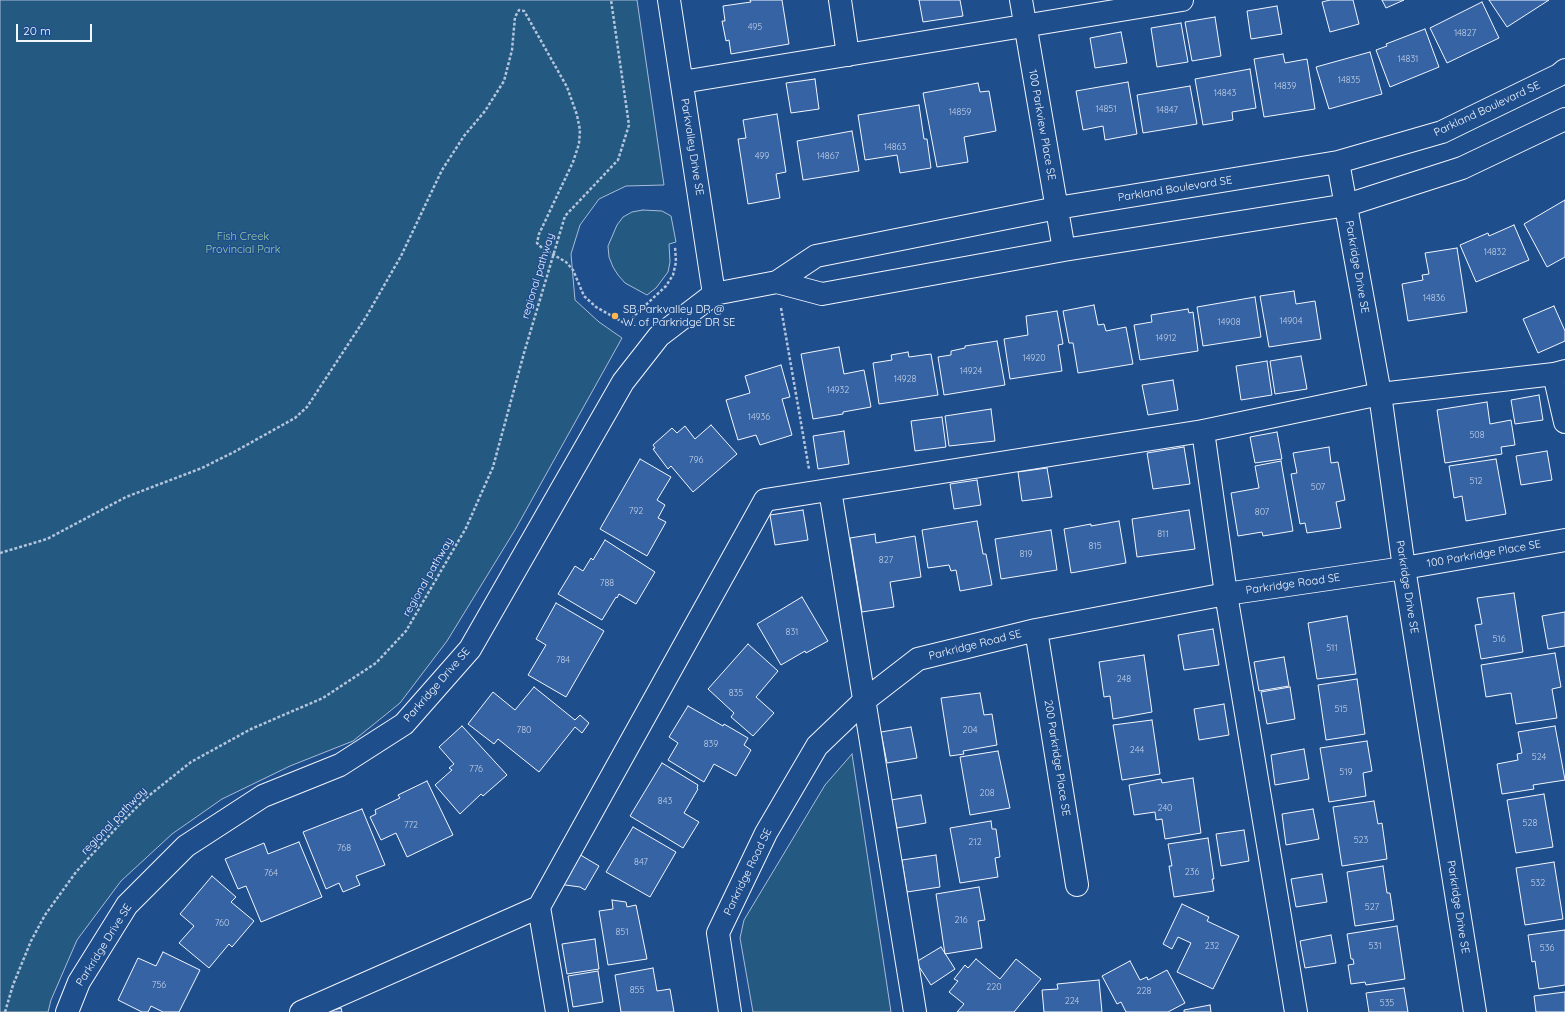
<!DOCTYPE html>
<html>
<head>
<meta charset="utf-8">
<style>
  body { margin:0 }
  #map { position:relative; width:1565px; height:1012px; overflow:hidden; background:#1f4e8c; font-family:Quicksand,sans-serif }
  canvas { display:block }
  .scale { position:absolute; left:16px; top:24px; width:76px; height:18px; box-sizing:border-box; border:2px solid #f2f6ff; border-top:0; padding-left:5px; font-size:12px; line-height:14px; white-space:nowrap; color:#f2f6ff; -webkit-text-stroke:3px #1f4e8c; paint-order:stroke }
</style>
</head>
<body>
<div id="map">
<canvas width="1565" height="1012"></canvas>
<div class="scale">20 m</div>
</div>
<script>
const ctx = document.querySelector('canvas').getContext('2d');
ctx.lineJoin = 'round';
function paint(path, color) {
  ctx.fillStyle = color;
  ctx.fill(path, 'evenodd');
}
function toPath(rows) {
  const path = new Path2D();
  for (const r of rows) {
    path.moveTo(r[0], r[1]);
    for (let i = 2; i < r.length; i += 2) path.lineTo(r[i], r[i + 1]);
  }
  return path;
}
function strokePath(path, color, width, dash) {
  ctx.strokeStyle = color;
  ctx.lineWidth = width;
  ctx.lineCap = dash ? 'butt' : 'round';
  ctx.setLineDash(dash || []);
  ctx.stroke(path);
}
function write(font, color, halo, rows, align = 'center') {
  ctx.font = font + ' Quicksand,sans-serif';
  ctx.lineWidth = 3;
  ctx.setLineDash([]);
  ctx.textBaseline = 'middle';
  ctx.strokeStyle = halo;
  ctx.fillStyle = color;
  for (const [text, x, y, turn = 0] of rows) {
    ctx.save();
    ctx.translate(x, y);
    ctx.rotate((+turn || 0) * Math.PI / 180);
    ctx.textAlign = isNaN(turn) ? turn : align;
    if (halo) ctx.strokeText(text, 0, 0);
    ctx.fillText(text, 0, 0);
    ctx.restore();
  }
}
const green = toPath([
  [0,0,637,0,664,185,626,186,599,199,580,225,571,254,575,300,599,322,622,338,515,530,447,641,400,703,353,741,290,766,222,799,172,834,121,881,77,940,51,1000,48,1012,0,1012,0,0],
  [643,210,662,211,671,216,676,242,669,244,670,262,668,272,656,288,647,295,625,283,618,275,613,267,609,257,608,246,617,225,623,217,632,212,643,210],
  [852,754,891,1012,753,1012,740,938,744,920,825,785,852,754]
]);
paint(green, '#245a82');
strokePath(green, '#a8bbd7', 1);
const building = toPath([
  [750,0,782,0,789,44,731,54,729,40,726,41,722,21,725,21,723,6,751,2,750,0],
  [919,0,960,0,963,16,923,22,919,0],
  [1330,0,1353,0,1359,24,1330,32,1322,2,1330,0],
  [1382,0,1404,0,1386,8,1382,0],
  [1489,0,1549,0,1507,27,1489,0],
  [1482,2,1499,38,1447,63,1430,28,1482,2],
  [1277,6,1282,34,1251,39,1247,11,1277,6],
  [1215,17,1221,56,1192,61,1185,22,1215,17],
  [1181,23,1188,62,1157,67,1151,28,1181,23],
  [1425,29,1439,67,1390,87,1376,50,1387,46,1386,44,1425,29],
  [1121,32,1127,63,1095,68,1090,38,1121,32],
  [1370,52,1382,94,1329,109,1316,67,1370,52],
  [1283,54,1285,63,1307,59,1315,109,1264,117,1254,59,1283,54],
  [1250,69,1256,108,1232,112,1233,120,1203,125,1195,79,1250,69],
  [815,79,819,109,791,113,786,83,815,79],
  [1128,82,1137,134,1105,140,1103,126,1083,130,1076,91,1128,82],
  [978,83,980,92,989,91,996,131,964,137,968,162,937,167,923,93,978,83],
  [1190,86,1197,124,1143,133,1137,95,1190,86],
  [919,105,924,139,927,139,931,168,900,173,897,155,865,160,858,115,919,105],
  [777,114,786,172,776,174,780,198,748,204,738,139,746,138,743,120,777,114],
  [852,131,859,171,803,180,797,141,852,131],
  [1565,200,1565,257,1547,267,1524,224,1565,200],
  [1514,225,1529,260,1476,282,1460,245,1488,233,1489,236,1514,225],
  [1457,248,1467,312,1408,321,1402,284,1423,280,1422,275,1429,274,1425,253,1457,248],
  [1294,291,1296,304,1315,301,1321,339,1269,347,1260,296,1294,291],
  [1255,297,1261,337,1203,346,1197,307,1255,297],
  [1094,305,1098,325,1104,324,1106,331,1126,327,1133,364,1078,373,1073,343,1069,343,1063,311,1094,305],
  [1554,306,1565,331,1565,341,1538,353,1523,319,1554,306],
  [1188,309,1189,313,1193,312,1198,351,1140,360,1134,325,1152,322,1151,315,1188,309],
  [1057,311,1063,344,1058,345,1062,371,1010,379,1004,339,1028,335,1026,316,1057,311],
  [997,341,1005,385,944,395,938,357,951,355,951,351,965,348,965,346,997,341],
  [839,347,844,374,864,370,871,407,843,412,843,414,813,419,801,354,839,347],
  [908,352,909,357,931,354,938,395,879,404,873,363,892,360,891,355,908,352],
  [1301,356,1307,389,1275,394,1270,361,1301,356],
  [1267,361,1272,395,1241,400,1236,366,1267,361],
  [781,365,790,397,782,399,792,435,760,445,756,435,738,440,726,400,750,393,745,376,781,365],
  [1173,380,1178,410,1148,415,1142,385,1173,380],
  [1539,395,1543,420,1515,424,1511,400,1539,395],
  [1487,402,1490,424,1511,420,1515,445,1501,447,1502,454,1445,463,1437,410,1487,402],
  [991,409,995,441,949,446,945,416,991,409],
  [942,417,946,447,915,451,911,421,942,417],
  [711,425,737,454,693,492,671,466,668,469,653,449,655,448,653,445,672,428,677,433,685,426,695,439,711,425],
  [844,431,849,464,818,469,813,436,844,431],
  [1277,432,1282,459,1255,463,1250,437,1277,432],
  [1184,447,1190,484,1153,489,1147,453,1184,447],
  [1329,447,1331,463,1338,462,1345,500,1336,502,1341,528,1307,533,1305,523,1300,524,1291,474,1297,473,1293,453,1329,447],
  [1547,451,1552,480,1521,485,1516,456,1547,451],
  [640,459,671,477,657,500,665,505,658,518,666,522,647,556,600,529,640,459],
  [1496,459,1506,514,1466,521,1462,496,1454,498,1449,466,1496,459],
  [1281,461,1293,531,1263,536,1262,532,1238,536,1231,493,1259,488,1255,466,1281,461],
  [1047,468,1052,497,1022,501,1018,472,1047,468],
  [977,480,981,505,954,509,950,484,977,480],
  [803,510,808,540,775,545,770,515,803,510],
  [1189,510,1195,549,1137,557,1132,519,1189,510],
  [977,521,983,554,986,554,992,585,960,591,956,570,951,571,949,565,928,568,922,530,977,521],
  [1119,521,1126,563,1071,573,1064,529,1091,524,1091,526,1119,521],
  [1051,530,1057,570,1001,579,995,539,1051,530],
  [875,534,876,543,915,536,921,577,890,582,894,607,862,612,850,538,875,534],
  [605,540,655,572,636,604,619,594,617,598,616,597,602,620,558,594,575,566,583,571,591,558,593,560,605,540],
  [1514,593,1523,652,1481,659,1475,625,1482,624,1477,598,1514,593],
  [802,597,828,641,806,653,805,651,781,665,757,624,802,597],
  [556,603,604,631,566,697,528,675,546,645,536,639,556,603],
  [1565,612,1565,646,1548,649,1542,616,1565,612],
  [1347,616,1356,674,1317,679,1308,623,1347,616],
  [1213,629,1219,665,1184,670,1178,635,1213,629],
  [748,644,778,671,756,697,774,713,753,736,731,717,734,713,708,689,748,644],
  [1555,653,1561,687,1552,689,1557,718,1516,724,1511,693,1486,697,1481,665,1555,653],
  [1144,655,1152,712,1113,719,1110,696,1104,697,1099,662,1144,655],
  [1284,657,1289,686,1259,691,1254,662,1284,657],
  [1357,679,1365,734,1326,740,1318,685,1357,679],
  [534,687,575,720,580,715,589,723,582,733,575,727,539,772,498,739,494,744,468,724,493,692,515,710,534,687],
  [1290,687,1295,719,1267,724,1261,692,1290,687],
  [980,693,984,715,992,714,997,745,963,751,964,754,950,756,941,698,980,693],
  [1224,704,1229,735,1199,740,1194,709,1224,704],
  [688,706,723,726,724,724,748,738,744,745,751,750,736,776,714,764,704,782,668,760,678,743,669,737,688,706],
  [1152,720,1160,774,1122,780,1113,725,1152,720],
  [462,726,507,775,483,796,481,794,460,814,435,785,452,770,449,768,454,764,439,747,462,726],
  [1555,726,1565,780,1533,785,1534,789,1502,794,1497,764,1518,760,1517,754,1522,753,1518,732,1555,726],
  [911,727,917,758,887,763,881,732,911,727],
  [1367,741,1372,771,1363,773,1366,796,1329,802,1320,748,1367,741],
  [1304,749,1309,779,1275,785,1271,755,1304,749],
  [998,751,1010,808,970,815,960,757,998,751],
  [662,763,698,785,697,788,698,789,684,813,699,822,683,848,630,816,662,763],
  [1193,778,1201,833,1165,839,1162,819,1156,820,1155,812,1134,815,1129,785,1161,779,1162,783,1193,778],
  [427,781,453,835,407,857,396,833,381,840,370,817,376,814,375,810,400,798,398,795,427,781],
  [1544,794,1553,847,1516,853,1507,800,1544,794],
  [921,795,926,823,897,828,891,800,921,795],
  [1374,801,1378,824,1382,823,1387,859,1342,866,1333,807,1374,801],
  [362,809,385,865,356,876,360,885,343,892,339,883,326,889,303,832,362,809],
  [1313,809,1319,839,1286,845,1282,814,1313,809],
  [991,821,992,829,996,829,1000,857,995,858,998,877,960,883,950,828,991,821],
  [633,827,676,852,650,897,606,872,633,827],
  [1244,830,1249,861,1221,866,1216,834,1244,830],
  [1208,838,1214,879,1212,879,1214,891,1174,897,1169,866,1172,866,1168,844,1208,838],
  [299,842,322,897,261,922,246,886,238,889,225,859,264,843,268,854,299,842],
  [572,850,599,866,585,890,580,887,558,884,572,850],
  [936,855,940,887,907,892,902,860,936,855],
  [1554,862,1563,919,1525,925,1516,868,1554,862],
  [1383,866,1387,893,1390,893,1394,920,1355,926,1347,872,1383,866],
  [1322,874,1327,902,1296,907,1291,879,1322,874],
  [212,876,236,897,231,902,254,921,232,947,229,944,209,968,179,943,194,926,180,914,212,876],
  [979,887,985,920,978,921,982,948,945,954,936,894,979,887],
  [612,900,626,902,627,907,636,905,647,959,608,965,599,911,613,909,612,900],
  [1182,904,1209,917,1207,921,1239,936,1213,989,1177,972,1191,943,1178,937,1172,949,1163,944,1182,904],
  [1397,926,1405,979,1366,985,1365,982,1351,984,1348,965,1354,964,1353,959,1351,959,1347,934,1397,926],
  [1565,930,1565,985,1539,989,1535,961,1532,962,1528,935,1565,930],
  [1331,935,1336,963,1305,968,1300,941,1331,935],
  [595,939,599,969,567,974,562,944,595,939],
  [941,947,955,969,931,985,916,962,941,947],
  [163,952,200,970,179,1012,163,1012,151,1006,148,1012,142,1012,118,1000,138,958,156,966,163,952],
  [976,959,1000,979,1016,959,1041,979,1014,1012,957,1012,964,1004,949,992,958,981,954,979,965,965,968,968,976,959],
  [1130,961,1140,980,1147,977,1148,980,1167,970,1185,1003,1168,1012,1126,1012,1121,1002,1117,1004,1102,976,1130,961],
  [653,968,657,991,670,989,674,1012,621,1012,615,975,653,968],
  [598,971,603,1002,573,1007,568,976,598,971],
  [1099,980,1102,1012,1044,1012,1042,990,1058,989,1057,984,1099,980],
  [1404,988,1408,1012,1369,1012,1366,993,1404,988],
  [1565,992,1565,1012,1536,1012,1534,996,1565,992],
  [1210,1005,1211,1012,1184,1012,1184,1010,1210,1005],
  [341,1008,342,1012,327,1012,341,1008]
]);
paint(building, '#3563a3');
strokePath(building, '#f2f6ff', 1);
const minor = toPath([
  [669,0,714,294],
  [840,0,848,55],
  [1021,0,1064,250],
  [682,82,1182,0],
  [1338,162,1380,394,1404,568,1475,1012],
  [777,282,822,294,1064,250,1347,205,1462,168,1565,119],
  [1554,374,1565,422],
  [1203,431,1226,594,1296,1012],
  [830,490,915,1012],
  [1036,630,1077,885],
  [67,1012,79,982,127,905,186,846,263,796,340,765,404,724,470,649,623,382,659,336,714,294,777,282,816,256,1057,208,1338,162,1442,132,1559,75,1565,70],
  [301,1012,539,907],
  [557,1012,539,907,765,500,1203,431,1380,394,1554,374,1565,371],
  [730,1012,718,933,766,833,817,746,865,700,918,659,1036,630,1226,594,1404,568,1565,540]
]);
strokePath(minor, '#f2f6ff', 24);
strokePath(toPath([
  [781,308,809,469],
  [0,553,47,539,126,497,202,468,234,452,295,418,307,407,366,317,401,256,442,170,464,136,485,111,504,81,512,50,515,17,519,10,524,11,527,16,567,87,577,115,580,130,579,144,573,162,539,234,537,243,542,248,566,262,573,270,584,296,596,307,628,325,635,315,666,286,673,275,676,262,675,246],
  [5,1012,13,985,31,941,45,915,76,872,119,825,146,798,191,762,251,729,323,698,376,663,406,631,466,528,493,467,524,353,565,216,618,160,629,125,611,0]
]), '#b3c4dc', 2.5, [3, 2]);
strokePath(minor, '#1f4e8c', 22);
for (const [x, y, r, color] of [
  [615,316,4,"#ffb74d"]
]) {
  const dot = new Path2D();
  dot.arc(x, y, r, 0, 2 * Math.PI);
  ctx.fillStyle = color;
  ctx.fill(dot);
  strokePath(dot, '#1f4e8c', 1.5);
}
write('9px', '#c3d1e8', null, [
  ["495",755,27],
  ["14827",1465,33],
  ["14831",1408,59],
  ["14835",1349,80],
  ["14839",1285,86],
  ["14843",1225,93],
  ["14851",1106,109],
  ["14847",1167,110],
  ["14859",960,112],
  ["14863",895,147],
  ["499",762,156],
  ["14867",828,156],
  ["14832",1495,252],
  ["14836",1434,298],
  ["14904",1291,321],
  ["14908",1229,322],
  ["14912",1166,338],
  ["14920",1034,358],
  ["14924",971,371],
  ["14928",905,379],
  ["14932",838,390],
  ["14936",759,417],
  ["508",1477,435],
  ["796",696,460],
  ["512",1476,481],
  ["507",1318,487],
  ["792",636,511],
  ["807",1262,512],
  ["811",1163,534],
  ["815",1095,546],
  ["819",1026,554],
  ["827",886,560],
  ["788",607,583],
  ["831",792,632],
  ["516",1499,639],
  ["511",1332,648],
  ["784",563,660],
  ["248",1124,679],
  ["835",736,693],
  ["515",1341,709],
  ["780",524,730],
  ["204",970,730],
  ["839",711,744],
  ["244",1137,750],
  ["524",1539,757],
  ["776",476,769],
  ["519",1346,772],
  ["208",987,793],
  ["843",665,801],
  ["240",1165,808],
  ["528",1530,823],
  ["772",411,825],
  ["523",1361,840],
  ["212",975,842],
  ["768",344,848],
  ["847",641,862],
  ["236",1192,872],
  ["764",271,873],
  ["532",1538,883],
  ["527",1372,907],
  ["216",961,920],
  ["760",222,923],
  ["851",622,932],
  ["232",1212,946],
  ["531",1375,946],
  ["536",1547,948],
  ["756",159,985],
  ["220",994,987],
  ["855",637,990],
  ["228",1144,991],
  ["224",1072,1001],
  ["535",1387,1003]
]);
write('11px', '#f2f6ff', '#1f4e8c', [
  ["Parkland Boulevard SE",1487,109,-25],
  ["100 Parkview Place SE",1042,125,80],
  ["Parkvalley Drive SE",692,147,81],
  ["Parkland Boulevard SE",1175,189,-9],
  ["Parkridge Drive SE",1357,267,80],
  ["regional pathway",538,276,-73],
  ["100 Parkridge Place SE",1484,554,-10],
  ["regional pathway",428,577,-60],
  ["Parkridge Road SE",1293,584,-8],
  ["Parkridge Drive SE",1407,587,81],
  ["Parkridge Road SE",975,645,-14],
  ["Parkridge Drive SE",437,685,-49],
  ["200 Parkridge Place SE",1057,758,81],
  ["regional pathway",114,821,-46],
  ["Parkridge Road SE",748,872,-64],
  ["Parkridge Drive SE",1458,907,81],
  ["Parkridge Drive SE",104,945,-58]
]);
write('11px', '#97c8a6', '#1f4e8c', [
  ["Fish Creek",243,237],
  ["Provincial Park",243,250]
]);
write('11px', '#f2f6ff', '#1f4e8c', [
  ["SB Parkvalley DR @",623,310],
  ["W. of Parkridge DR SE",623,323]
], 'left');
</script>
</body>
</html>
